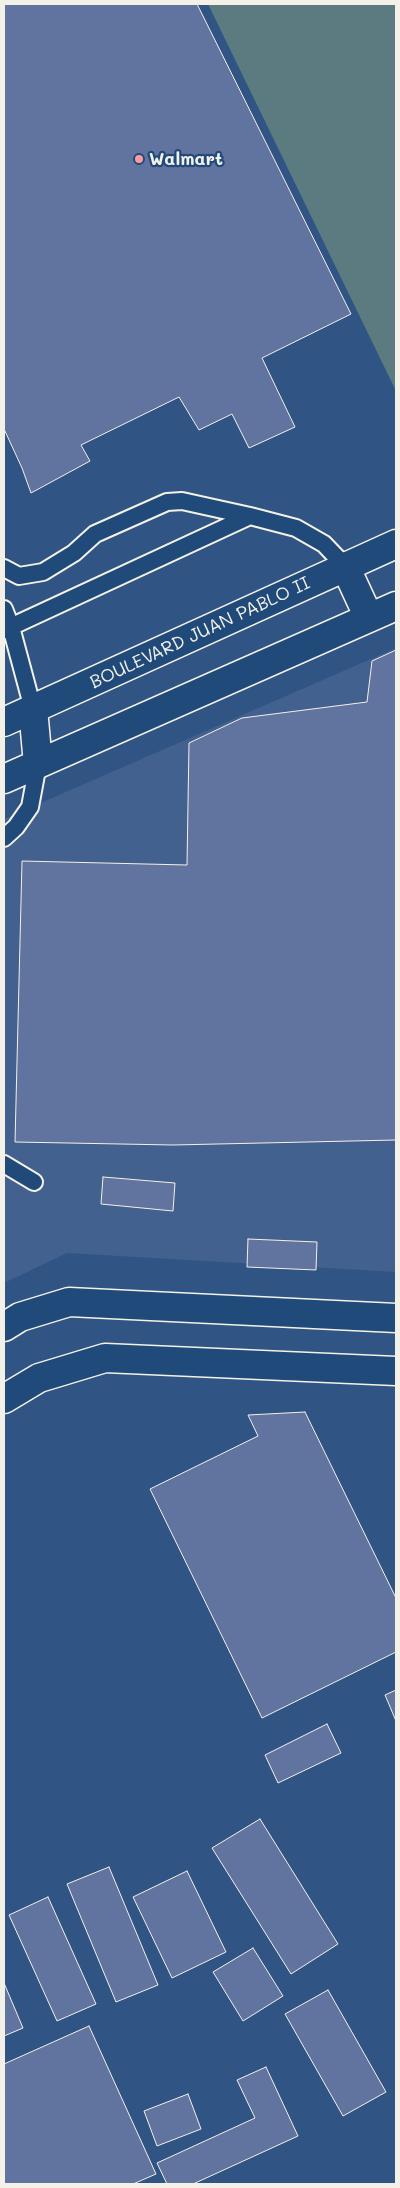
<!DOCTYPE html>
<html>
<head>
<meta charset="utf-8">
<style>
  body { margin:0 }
  #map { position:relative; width:400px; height:2188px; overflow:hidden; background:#305484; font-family:Mali,sans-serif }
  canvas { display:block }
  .frame { position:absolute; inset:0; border:5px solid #f4f1e8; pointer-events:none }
</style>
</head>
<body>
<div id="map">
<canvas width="400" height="2188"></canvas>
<div class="frame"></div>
</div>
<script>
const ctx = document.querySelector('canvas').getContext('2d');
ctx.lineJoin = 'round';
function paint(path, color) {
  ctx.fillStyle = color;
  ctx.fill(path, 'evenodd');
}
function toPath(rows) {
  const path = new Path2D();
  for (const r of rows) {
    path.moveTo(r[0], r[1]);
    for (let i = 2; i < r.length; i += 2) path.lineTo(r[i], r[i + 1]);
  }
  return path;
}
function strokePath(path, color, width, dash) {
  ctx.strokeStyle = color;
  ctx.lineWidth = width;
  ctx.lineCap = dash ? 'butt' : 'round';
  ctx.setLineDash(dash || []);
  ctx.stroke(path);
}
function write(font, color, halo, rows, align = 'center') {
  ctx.font = font + ' Mali,sans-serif';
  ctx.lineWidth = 4.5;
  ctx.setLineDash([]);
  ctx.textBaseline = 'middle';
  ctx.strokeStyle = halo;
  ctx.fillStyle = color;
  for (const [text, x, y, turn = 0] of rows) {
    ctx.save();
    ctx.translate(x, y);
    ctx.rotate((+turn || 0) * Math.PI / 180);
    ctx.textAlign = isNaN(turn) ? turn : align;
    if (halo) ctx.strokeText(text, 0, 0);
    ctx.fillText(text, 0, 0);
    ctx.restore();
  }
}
paint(toPath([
  [396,648,396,1272,67,1253,4,1283,4,819]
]), '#43618e');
paint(toPath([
  [208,4,396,4,396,391]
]), '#5b7b80');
const building = toPath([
  [4,4,197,4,351,314,262,358,295,427,249,448,232,414,199,430,179,397,81,445,90,461,31,493,22,468,4,429,4,4],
  [396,650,396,1140,173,1145,15,1142,22,861,187,865,189,743,242,718,367,702,372,661,396,650],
  [103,1177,175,1183,173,1211,101,1204,103,1177],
  [248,1239,317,1242,316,1270,247,1267,248,1239],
  [305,1412,396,1598,396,1652,262,1718,150,1489,258,1436,248,1415,305,1412],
  [396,1690,396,1721,385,1695,396,1690],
  [327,1724,341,1753,278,1783,265,1755,327,1724],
  [260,1819,338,1944,291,1974,212,1848,260,1819],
  [109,1867,158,1985,116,2002,67,1884,109,1867],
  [187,1871,226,1952,172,1978,133,1897,187,1871],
  [48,1897,96,2004,57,2021,9,1915,48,1897],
  [253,1948,283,1996,243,2021,213,1972,253,1948],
  [4,1983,23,2028,4,2036,4,1983],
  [328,1990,386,2092,343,2116,285,2014,328,1990],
  [89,2026,156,2174,133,2184,4,2184,4,2064,89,2026],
  [266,2067,298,2136,193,2184,167,2184,157,2163,255,2118,237,2080,266,2067],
  [188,2094,201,2129,157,2146,144,2111,188,2094]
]);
paint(building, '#6174a0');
strokePath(building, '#f4f1e8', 1);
const service = toPath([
  [4,568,19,576,43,572,74,553,95,534,167,502,182,501,250,516],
  [4,609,11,627,33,709],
  [4,630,250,516,296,528,324,544,345,566],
  [4,838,16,827,30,807,38,764],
  [4,1164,34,1182]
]);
const minor = toPath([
  [4,1327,20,1317,69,1302,396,1318],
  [4,1399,39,1378,105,1358,396,1371]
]);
const tertiary = toPath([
  [345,566,369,618],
  [33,709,38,764],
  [4,722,396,544],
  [4,779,396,606]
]);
strokePath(service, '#f4f1e8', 20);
strokePath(minor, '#f4f1e8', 31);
strokePath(tertiary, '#f4f1e8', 31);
strokePath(service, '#1f4a7a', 16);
strokePath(minor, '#1f4a7a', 28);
strokePath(tertiary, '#1f4a7a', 28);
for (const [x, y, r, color] of [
  [139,159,5,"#ff9aa2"]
]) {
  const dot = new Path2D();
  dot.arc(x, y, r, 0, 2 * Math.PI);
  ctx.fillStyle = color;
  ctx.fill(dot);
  strokePath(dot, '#1f4a7a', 2);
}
write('bold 18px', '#f4f1e8', '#1f4a7a', [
  ["Walmart",149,159]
], 'left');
write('18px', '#f4f1e8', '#1f4a7a', [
  ["BOULEVARD JUAN PABLO II",200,633,-25]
]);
</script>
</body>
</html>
